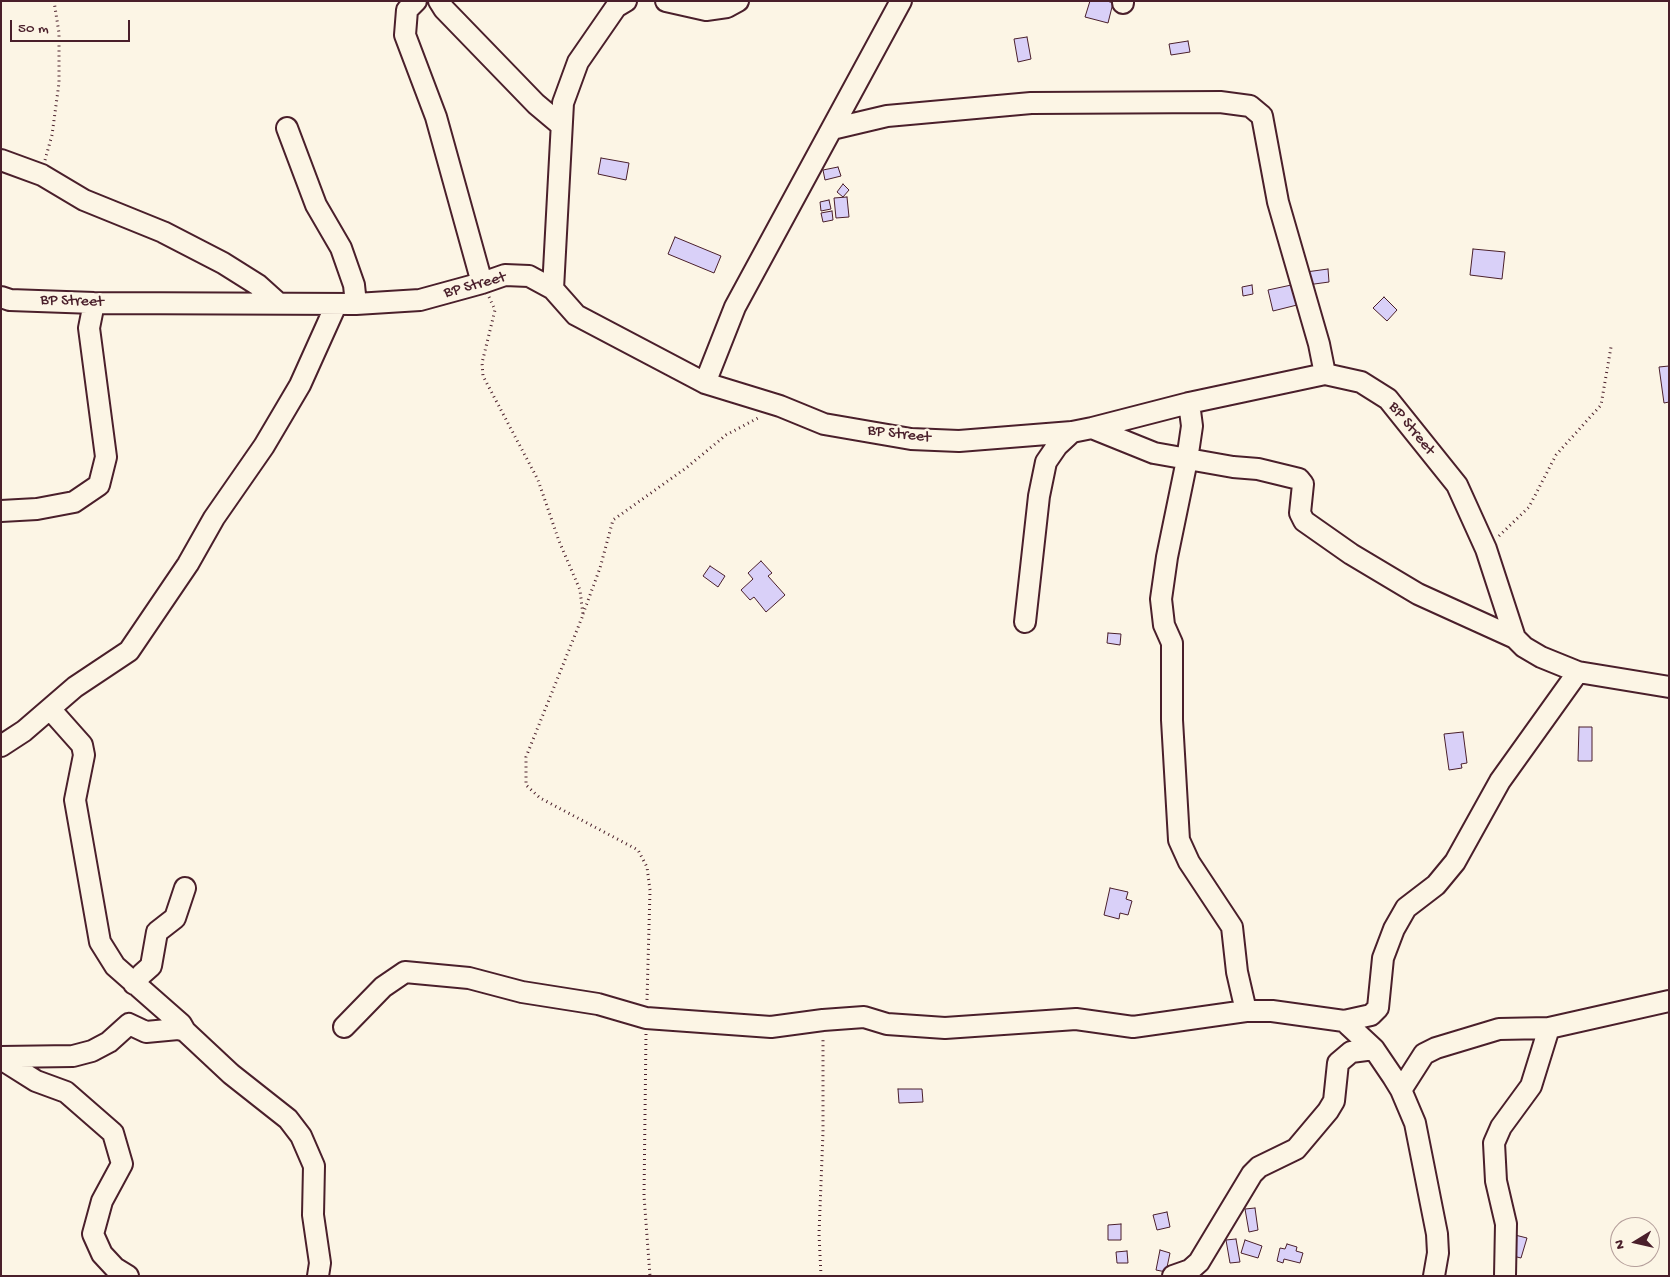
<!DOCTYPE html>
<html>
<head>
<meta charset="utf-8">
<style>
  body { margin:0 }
  #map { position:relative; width:1670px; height:1277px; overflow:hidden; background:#fcf5e5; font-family:"Gochi Hand",sans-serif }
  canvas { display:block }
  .frame { position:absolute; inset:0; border:2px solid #4a1f2b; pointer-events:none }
  .north { position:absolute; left:1610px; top:1217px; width:50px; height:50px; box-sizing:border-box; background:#fcf5e5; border:1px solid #b59f9b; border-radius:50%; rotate:261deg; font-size:14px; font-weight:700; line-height:20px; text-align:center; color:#4a1f2b }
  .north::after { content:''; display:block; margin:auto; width:18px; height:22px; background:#4a1f2b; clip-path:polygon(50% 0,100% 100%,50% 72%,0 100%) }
  .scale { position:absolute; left:10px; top:20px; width:120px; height:22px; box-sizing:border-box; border:2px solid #4a1f2b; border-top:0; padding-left:6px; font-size:15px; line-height:18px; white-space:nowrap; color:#4a1f2b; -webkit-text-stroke:4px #fcf5e5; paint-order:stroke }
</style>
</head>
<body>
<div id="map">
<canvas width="1670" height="1277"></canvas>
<div class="frame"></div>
<div class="north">N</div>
<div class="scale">50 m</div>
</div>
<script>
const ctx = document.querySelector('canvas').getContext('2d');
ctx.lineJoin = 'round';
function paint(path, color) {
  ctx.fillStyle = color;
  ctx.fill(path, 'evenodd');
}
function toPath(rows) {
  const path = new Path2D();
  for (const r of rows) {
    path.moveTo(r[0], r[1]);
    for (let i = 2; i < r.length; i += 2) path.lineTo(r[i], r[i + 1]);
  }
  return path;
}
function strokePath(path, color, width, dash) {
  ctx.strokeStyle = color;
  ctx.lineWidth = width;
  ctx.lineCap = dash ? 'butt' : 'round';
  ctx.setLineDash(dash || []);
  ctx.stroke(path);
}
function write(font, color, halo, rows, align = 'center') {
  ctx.font = font + ' "Gochi Hand",sans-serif';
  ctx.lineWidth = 5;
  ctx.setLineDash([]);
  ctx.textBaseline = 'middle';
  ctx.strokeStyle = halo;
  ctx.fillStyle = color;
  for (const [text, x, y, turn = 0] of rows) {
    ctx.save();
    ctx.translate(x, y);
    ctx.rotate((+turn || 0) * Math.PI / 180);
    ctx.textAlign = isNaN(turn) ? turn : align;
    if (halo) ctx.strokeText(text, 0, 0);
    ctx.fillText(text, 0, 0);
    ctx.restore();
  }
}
const building = toPath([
  [1090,1,1107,1,1113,3,1108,23,1085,17,1090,1],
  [1027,37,1031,59,1018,62,1014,39,1027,37],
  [1188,41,1190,52,1171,55,1169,44,1188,41],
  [601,158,629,163,626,180,598,174,601,158],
  [838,167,841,176,825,180,823,170,838,167],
  [843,184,849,190,843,197,837,192,843,184],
  [847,197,849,217,836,218,834,198,847,197],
  [829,200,831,209,821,211,820,202,829,200],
  [832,211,833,220,823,222,821,213,832,211],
  [675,237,721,256,714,273,668,254,675,237],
  [1473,249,1505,252,1502,279,1470,275,1473,249],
  [1328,269,1329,282,1307,285,1306,272,1328,269],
  [1296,284,1301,304,1273,311,1268,290,1296,284],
  [1252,285,1253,294,1243,296,1242,287,1252,285],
  [1384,297,1397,310,1387,321,1373,308,1384,297],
  [1669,366,1669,402,1664,403,1659,367,1669,366],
  [761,561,772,573,768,576,785,595,766,612,754,597,750,600,741,590,753,579,748,573,761,561],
  [710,566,725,576,718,587,703,576,710,566],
  [1108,633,1121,634,1120,645,1107,643,1108,633],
  [1579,727,1592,727,1592,761,1578,761,1579,727],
  [1463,732,1467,763,1461,764,1462,768,1449,770,1444,734,1463,732],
  [1110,888,1128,892,1126,899,1132,901,1128,915,1120,913,1119,919,1104,915,1110,888],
  [898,1089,922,1089,923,1102,899,1103,898,1089],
  [1255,1208,1258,1230,1249,1232,1245,1209,1255,1208],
  [1167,1212,1170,1227,1157,1230,1153,1215,1167,1212],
  [1121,1224,1121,1240,1108,1240,1108,1225,1121,1224],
  [1515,1235,1527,1238,1521,1258,1509,1255,1515,1235],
  [1236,1239,1240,1262,1230,1263,1226,1240,1236,1239],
  [1245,1240,1262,1246,1258,1258,1241,1253,1245,1240],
  [1287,1244,1297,1247,1296,1251,1303,1253,1300,1263,1284,1259,1283,1263,1277,1261,1280,1248,1285,1249,1287,1244],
  [1160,1250,1170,1253,1166,1272,1156,1270,1160,1250],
  [1127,1251,1128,1263,1117,1263,1116,1252,1127,1251]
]);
paint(building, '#d9d0f8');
strokePath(building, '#4a1f2b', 1);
const minor = toPath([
  [416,1,407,10,405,35,436,117,482,283],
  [439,1,444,9,536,104,561,125],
  [666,1,706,10,727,7,738,1],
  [1123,3,1123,1],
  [287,128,316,205,341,248,354,285,356,304],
  [832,129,887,116,1031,103,1220,102,1250,106,1262,116,1278,202,1319,344,1325,374],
  [1,160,42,175,84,200,163,232,223,263,258,285,278,303],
  [553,289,563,103,578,62,616,7,626,1],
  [1,297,10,300,94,303,356,304,420,300,482,283,505,275,529,276,553,289,576,315,705,383,780,406,824,424,911,439,959,441,1072,432,1092,428,1189,403,1325,374,1361,382,1388,399,1457,485,1486,549,1515,638,1524,647,1541,657,1578,672,1669,687],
  [705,383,735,307,901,1],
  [1189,403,1192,426,1187,460,1167,557,1161,599,1164,625,1172,643,1172,720,1179,840,1189,862,1232,927,1237,972,1246,1011],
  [1092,428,1154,453,1233,467,1258,469,1299,479,1303,484,1300,513,1304,521,1351,554,1418,594,1515,638],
  [1,511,37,509,74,502,99,485,106,457,89,328,94,303],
  [1025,622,1039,496,1046,462,1057,446,1072,432],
  [50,709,82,745,84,755,75,800,100,942,115,966,181,1024,185,1031],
  [1,746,24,731,75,687,129,651,188,564,214,518,264,446,300,385,336,305],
  [134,984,142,974,151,966,157,932,175,918,185,888],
  [1344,1021,1374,1049,1393,1077,1401,1090,1415,1123,1437,1234,1438,1253,1434,1276],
  [344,1027,383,987,405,972,469,978,522,992,598,1004,646,1018,771,1027,823,1020,864,1017,887,1024,945,1028,1076,1019,1133,1027,1246,1011,1272,1011,1344,1021,1371,1015,1378,1008,1383,958,1394,929,1406,908,1436,885,1455,862,1500,781,1578,672],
  [1,1057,73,1056,92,1051,109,1042,129,1024,146,1032,178,1029,185,1031,231,1074,288,1119,301,1136,314,1166,313,1215,320,1263,318,1276],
  [1,1059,36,1081,66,1092,113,1133,122,1164,102,1201,93,1234,102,1254,115,1268,128,1276],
  [1401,1090,1424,1054,1436,1048,1499,1029,1549,1028,1669,1001],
  [1173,1276,1190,1270,1199,1262,1252,1174,1259,1167,1296,1149,1328,1111,1334,1101,1338,1063,1351,1052,1374,1049],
  [1505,1276,1506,1224,1496,1181,1494,1143,1501,1127,1531,1086,1549,1028]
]);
strokePath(minor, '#4a1f2b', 24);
strokePath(toPath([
  [45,160,52,135,59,83,59,33,54,1],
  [489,297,495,310,482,363,483,376,538,480,559,541,580,590,583,615,526,757,526,785,540,798,638,850,647,867,650,890,647,1000],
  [1499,536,1529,507,1556,455,1601,405,1611,347],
  [583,614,600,568,613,520,686,468,726,435,758,418],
  [646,1034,644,1196,650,1276],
  [821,1276,819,1234,823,1132,823,1037]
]), '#4a1f2b', 3, [1, 4]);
strokePath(minor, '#fcf5e5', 20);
write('16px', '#4a1f2b', '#fcf5e5', [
  ["BP Street",475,286,-15],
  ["BP Street",72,302,2],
  ["BP Street",1411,429,51],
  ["BP Street",899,435,7]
]);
</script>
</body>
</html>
